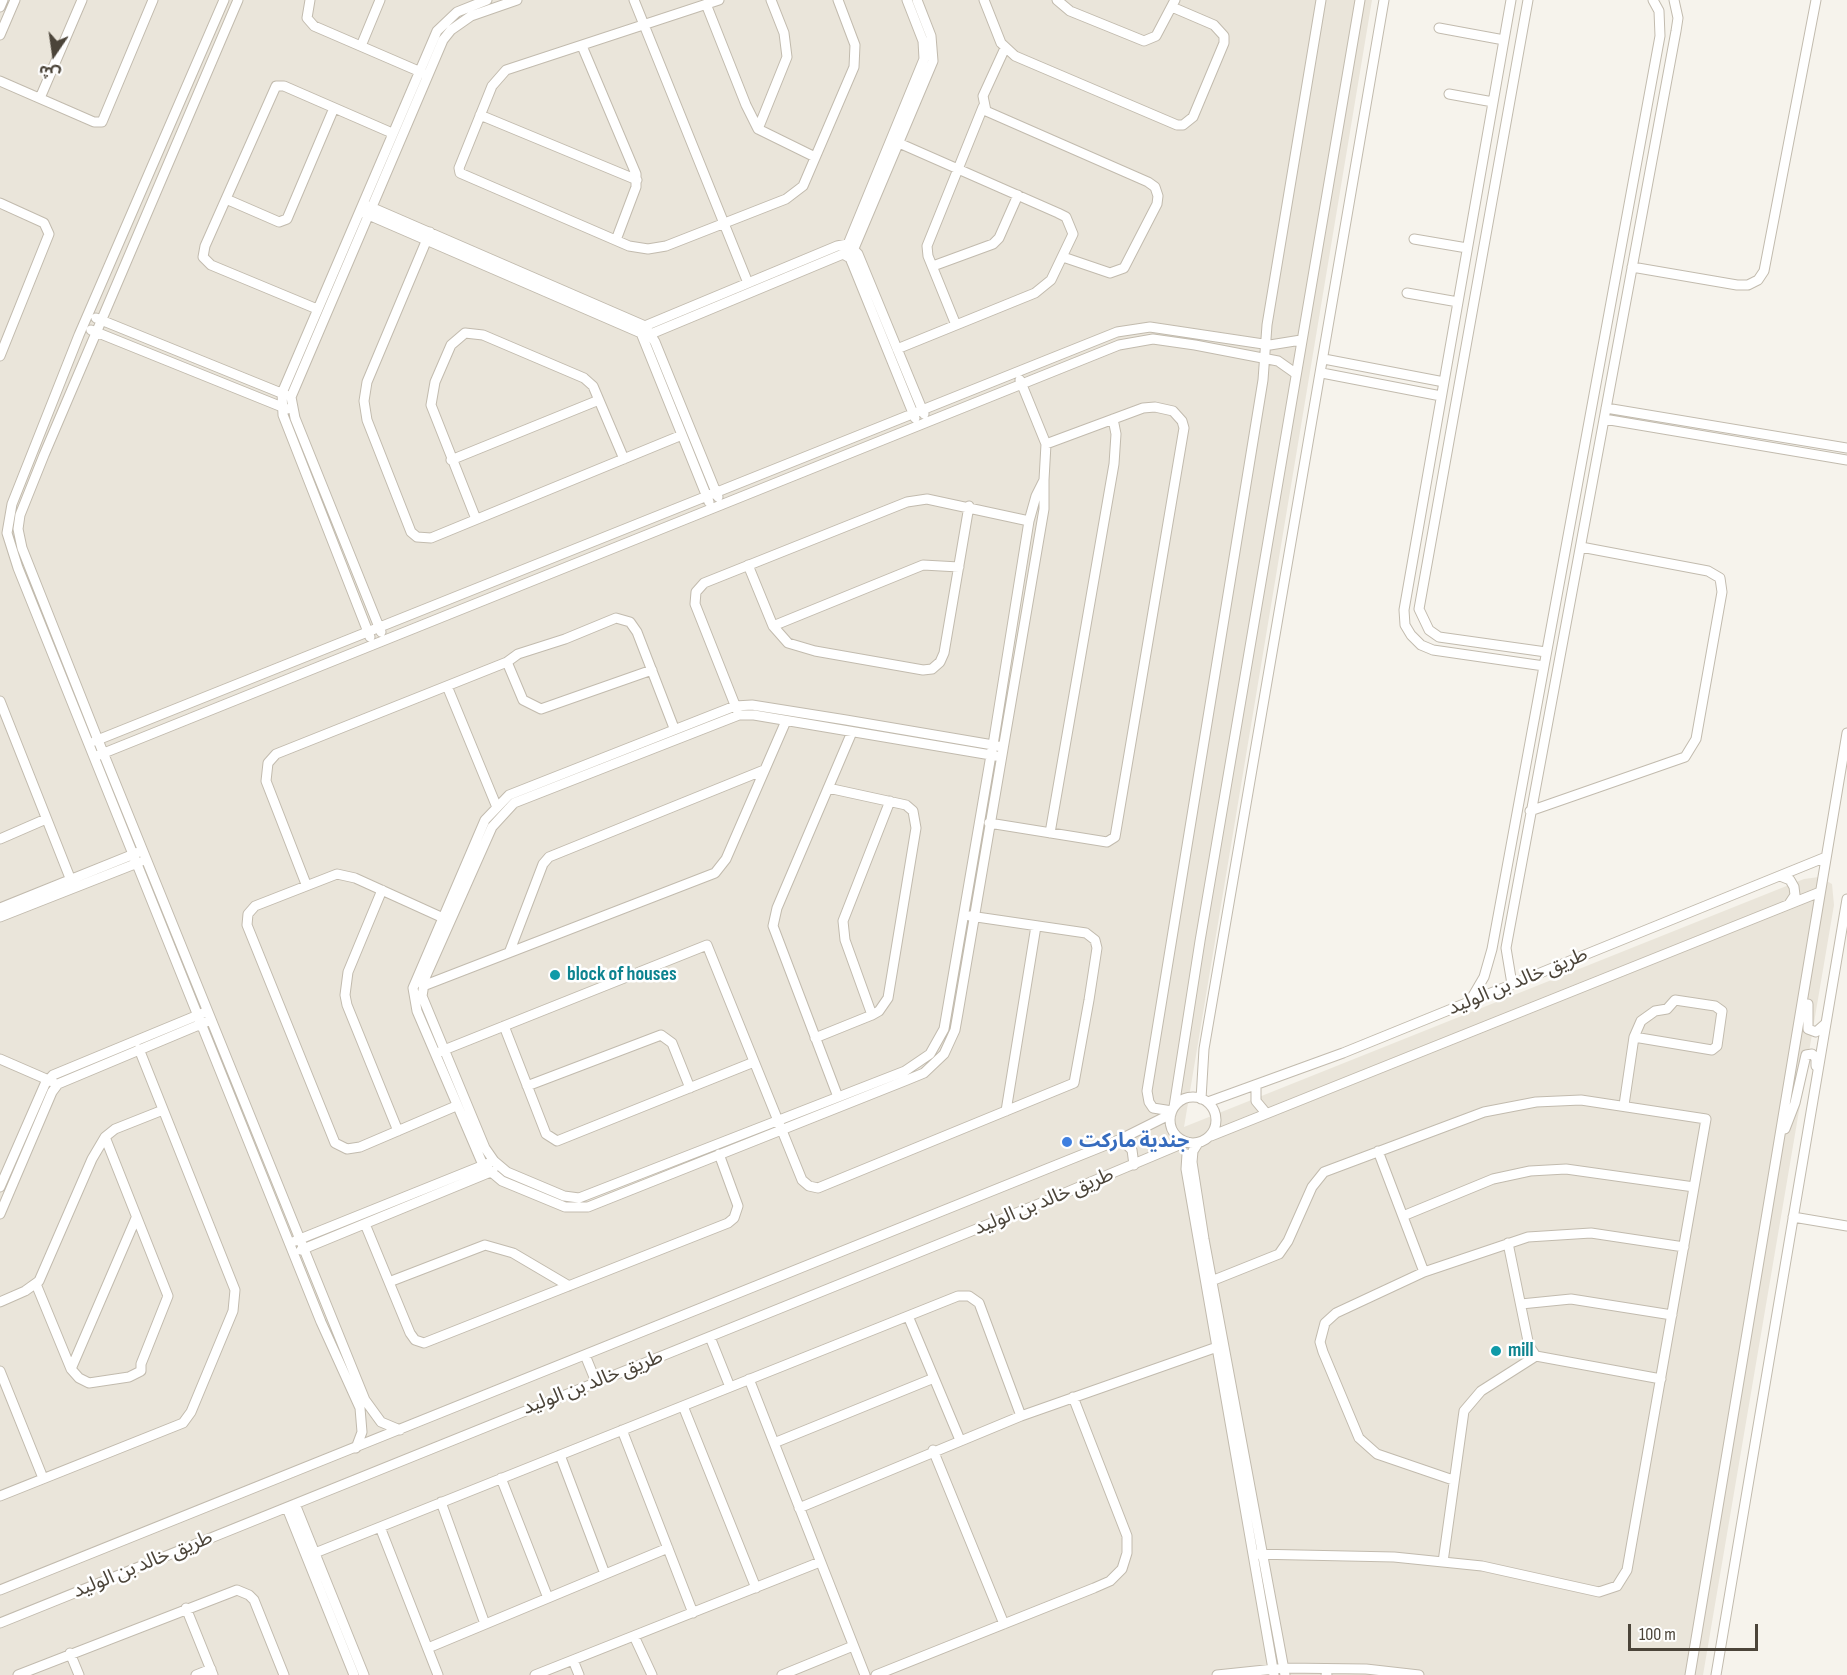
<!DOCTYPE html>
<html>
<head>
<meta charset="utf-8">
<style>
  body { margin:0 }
  #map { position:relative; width:1847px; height:1675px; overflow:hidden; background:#f6f3ec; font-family:"Sofia Sans Condensed","Noto Sans Arabic",sans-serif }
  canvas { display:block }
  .north { position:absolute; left:24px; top:24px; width:60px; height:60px; -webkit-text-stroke:4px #fff; paint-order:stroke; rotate:193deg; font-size:16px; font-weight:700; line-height:24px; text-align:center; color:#4b4439 }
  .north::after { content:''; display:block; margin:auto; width:21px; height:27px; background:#4b4439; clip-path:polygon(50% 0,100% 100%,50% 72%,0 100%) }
  .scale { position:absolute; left:1628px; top:1624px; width:130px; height:27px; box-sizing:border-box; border:3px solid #4b4439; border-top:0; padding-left:8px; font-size:18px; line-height:21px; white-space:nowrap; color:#4b4439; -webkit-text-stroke:4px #fff; paint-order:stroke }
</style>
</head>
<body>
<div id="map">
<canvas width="1847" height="1675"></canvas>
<div class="north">ش</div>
<div class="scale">100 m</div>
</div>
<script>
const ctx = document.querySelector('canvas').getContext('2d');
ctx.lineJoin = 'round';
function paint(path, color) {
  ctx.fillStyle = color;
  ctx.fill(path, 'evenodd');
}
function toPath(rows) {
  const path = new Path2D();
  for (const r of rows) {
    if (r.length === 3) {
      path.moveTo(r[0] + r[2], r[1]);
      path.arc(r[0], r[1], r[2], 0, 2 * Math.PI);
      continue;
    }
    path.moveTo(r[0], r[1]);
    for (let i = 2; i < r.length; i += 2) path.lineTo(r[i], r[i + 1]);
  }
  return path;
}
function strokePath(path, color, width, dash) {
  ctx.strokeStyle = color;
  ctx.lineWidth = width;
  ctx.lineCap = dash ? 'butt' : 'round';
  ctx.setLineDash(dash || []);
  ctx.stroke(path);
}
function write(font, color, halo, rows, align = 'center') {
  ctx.font = font + ' "Sofia Sans Condensed","Noto Sans Arabic",sans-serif';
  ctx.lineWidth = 5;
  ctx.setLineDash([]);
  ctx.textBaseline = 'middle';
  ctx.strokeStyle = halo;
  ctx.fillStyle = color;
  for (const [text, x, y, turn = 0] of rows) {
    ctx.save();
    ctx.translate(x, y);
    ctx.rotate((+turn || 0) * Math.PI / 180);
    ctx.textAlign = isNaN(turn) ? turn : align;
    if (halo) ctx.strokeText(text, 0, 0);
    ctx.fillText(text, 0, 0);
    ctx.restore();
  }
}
paint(toPath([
  [0,0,1372,0,1184,1127,1804,879,1819,877,1832,884,1834,905,1703,1675,0,1675]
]), '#eae5da');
const minor = toPath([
  [224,0,79,335,12,504,7,533,18,568,321,1322,360,1408,362,1432,356,1448],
  [238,0,44,455,20,515,18,529,22,548,98,740,365,1400,381,1422,400,1430],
  [310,0,307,18,314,26,423,73],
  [634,0,748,283],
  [719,0,506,70,492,86,459,168,460,173,629,246,648,249,666,246,786,199,803,186,854,67,855,45,838,0],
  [984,0,1001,43,1015,56,1177,125,1183,125,1193,117,1224,43,1224,36,1214,25,1172,7],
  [1057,0,1070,11,1144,41,1156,36,1175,0],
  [1511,0,1404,610,1405,625,1411,635,1421,645,1433,650,1544,666],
  [1528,0,1419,609,1429,630,1439,637,1546,652],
  [706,4,746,105,758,129,815,157],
  [0,7,3,0],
  [1439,28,1504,40],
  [0,35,15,0],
  [361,46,380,0],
  [582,46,636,174,636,187,616,240],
  [1005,48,983,96,986,111,1148,182,1155,187,1158,196,1157,204,1124,268,1110,273,1063,257],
  [0,81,94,122,102,122,153,0],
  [1449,94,1493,102],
  [40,98,82,0],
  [480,115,637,180],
  [758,129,787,57,784,33,771,0],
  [892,140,1058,213,1066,217,1073,234,1051,280,1035,293,897,349],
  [226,199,279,222,287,219,334,108],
  [0,203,44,223,49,234,0,356],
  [366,205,645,326,655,342,718,497],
  [364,213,641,333,709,502],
  [430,232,367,382,364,401,367,420,411,532,417,537,431,538,682,435],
  [1414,239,1467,248],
  [846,249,924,59,923,41,907,0],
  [852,253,933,61,931,36,917,0],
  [933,266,993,244,999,238,1018,195],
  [1632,267,1737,285,1748,285,1758,280,1764,271,1816,0],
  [1407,293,1458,302],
  [317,309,211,265,203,257,205,246,276,86,284,86,392,133],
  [96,318,286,395],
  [956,325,928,256,927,246,983,107],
  [640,328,837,246,848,244,858,254,924,414],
  [91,330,287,409],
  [646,336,843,254,850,258,853,265,915,418],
  [1324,359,1444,382],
  [1322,373,1441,396],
  [1020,380,1046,444,1044,480],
  [1606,408,1847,448],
  [1604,419,1847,460],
  [451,460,599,400],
  [476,519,431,405,435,382,451,345,465,333,483,335,584,378,593,386,624,459],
  [748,565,773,626,788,643,815,651,923,670,932,669,940,662,944,653,969,506],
  [773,626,923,565,959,567],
  [381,632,295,418,291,397,443,40,451,30,471,16,517,0],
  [370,637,283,415,282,393,437,31,457,12,487,0],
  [507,662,523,700,541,709,652,670],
  [447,686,496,805],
  [0,701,74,888],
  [737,710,695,604,696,592,704,583,907,502,927,499,1029,521],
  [95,741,1117,332,1150,327,1270,345,1301,340],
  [99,755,1119,345,1153,339,1195,345,1278,361,1295,373],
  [1001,757,991,755,754,715,739,715,514,803,492,827,425,978,422,996,485,1148,494,1161,507,1172,564,1196,579,1198,905,1071,930,1054,944,1029,991,755,993,745,1029,521,1036,496,1044,480,1044,509,958,1013,955,1030,944,1054,924,1073,907,1080,588,1207,565,1207,502,1181,483,1165,417,1011,413,988,485,820,509,795,735,706,752,705,846,720,993,745,1002,747],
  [1530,811,1685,757,1696,739,1722,592,1720,578,1708,571,1581,547],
  [989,823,1107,842,1115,837,1184,428,1182,421,1173,411,1155,407,1143,408,1046,444],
  [1050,833,1114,464,1116,434,1113,419],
  [0,839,46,819],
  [1780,876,1790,880,1794,887,1795,895,1789,904],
  [306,884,266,781,268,763,276,754,507,662,518,654,565,639,616,618,630,622,637,632,674,728],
  [382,890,348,972,345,995,347,1005,398,1131],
  [0,908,139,852],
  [0,917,140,862],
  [441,917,355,878,337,874,255,906,248,914,247,925,335,1143,347,1149,360,1147,456,1106],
  [509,953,543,864,549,857,764,770],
  [1512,984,1506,948,1676,31,1678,18,1674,0],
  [423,986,715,873,726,859,786,721],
  [1470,1001,1484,977,1492,949,1660,36,1659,11,1653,0],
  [1808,1004,1808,1029,1816,1032,1825,1024],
  [872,1015,845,940,843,921,890,801],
  [504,1026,546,1134,557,1141,754,1062],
  [815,1038,872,1015,879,1011,888,998,916,828,913,811,906,805,828,788],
  [439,1052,707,945,802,1180,809,1186,818,1188,1074,1083,1089,1000,1097,948,1095,940,1086,933,970,916],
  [0,1059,53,1082],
  [527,1086,661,1035,672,1043,690,1088],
  [1256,1086,1256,1101,1266,1113],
  [1193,1120,23],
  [838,1097,773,926,777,908,852,732],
  [1201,1099,1204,1049,1384,0],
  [1208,1102,1343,1053,1826,857],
  [1624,1105,1634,1037,1641,1021,1655,1011,1667,1009,1675,1000,1715,1006,1722,1011,1717,1046,1712,1050,1634,1037],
  [1174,1107,1200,941,1360,0],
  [1006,1111,1036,926],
  [1172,1111,1153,1108,1149,1102,1147,1091,1263,380,1267,325,1321,0],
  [1785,1129,1795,1103,1806,1055,1812,1054,1816,1058,1816,1066],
  [1211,1136,1820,892],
  [1121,1139,1132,1150,1134,1165],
  [1198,1143,1193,1151,1192,1162,1204,1239,1285,1675],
  [1378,1151,1424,1272],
  [1187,1154,1186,1169,1274,1675],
  [0,1187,45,1084,53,1075,203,1013],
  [0,1214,52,1092,58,1084,206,1022],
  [1403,1216,1493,1179,1530,1171,1566,1169,1694,1187],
  [1793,1217,1847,1226],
  [365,1224,410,1333,415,1340,424,1343,728,1223,734,1218,738,1206,719,1154],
  [295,1241,489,1163],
  [1508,1243,1529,1346,1536,1356,1661,1379],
  [301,1250,493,1171],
  [1214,1280,1279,1254,1288,1241,1312,1187,1324,1172,1484,1112,1536,1102,1581,1100,1706,1119,1627,1570,1617,1586,1599,1592,1482,1566,1394,1557,1253,1554],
  [389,1282,485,1245,513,1253,569,1286],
  [36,1284,71,1369,79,1378,89,1383,129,1377,141,1371,141,1364,168,1296,105,1137],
  [0,1302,25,1291,39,1281,92,1159,105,1137,115,1129,163,1110],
  [1521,1304,1571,1299,1672,1315],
  [908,1316,960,1440],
  [710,1337,730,1387],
  [585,1355,596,1382],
  [71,1369,136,1218],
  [0,1371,43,1478],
  [749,1379,865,1675],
  [683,1406,756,1588],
  [622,1430,693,1613],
  [774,1443,934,1378],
  [933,1450,1004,1624],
  [560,1455,605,1574],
  [501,1478,548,1598],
  [1453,1480,1377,1454,1359,1438,1323,1352,1320,1342,1325,1323,1336,1313,1424,1272,1528,1237,1591,1233,1684,1247],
  [0,1496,183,1423,191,1412,233,1311,235,1290,139,1049],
  [441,1502,485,1624],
  [295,1504,364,1675],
  [287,1508,354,1675],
  [799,1508,1021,1416,1220,1346],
  [380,1527,438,1675],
  [315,1553,958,1296,969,1296,979,1303,1021,1416],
  [1443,1562,1464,1411,1481,1391,1536,1356],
  [0,1590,1121,1139,1171,1114],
  [186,1608,213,1675],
  [0,1623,1041,1203,1186,1142],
  [634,1636,652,1675],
  [428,1648,668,1548],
  [70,1653,79,1675],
  [573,1660,579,1675],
  [18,1675,237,1590,249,1595,254,1600,284,1675],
  [196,1675,211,1669],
  [535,1675,820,1562],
  [782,1675,853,1646],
  [876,1675,1094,1588,1110,1581,1122,1569,1127,1553,1127,1536,1073,1397],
  [1217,1675,1284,1668,1366,1669,1419,1675],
  [1326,1675,1327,1675],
  [1690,1675,1847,733],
  [1716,1675,1847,899]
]);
strokePath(minor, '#c2bbae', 11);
strokePath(minor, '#fff', 9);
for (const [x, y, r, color] of [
  [555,975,6,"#0f9aa8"],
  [1067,1142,6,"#3f7fe0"],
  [1496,1351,6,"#0f9aa8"]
]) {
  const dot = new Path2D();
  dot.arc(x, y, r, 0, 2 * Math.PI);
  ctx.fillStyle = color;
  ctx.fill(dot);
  strokePath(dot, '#fff', 2);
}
write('bold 20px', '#0d838f', '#fff', [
  ["block of houses",567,975],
  ["mill",1508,1351]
], 'left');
write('20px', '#4b4439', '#fff', [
  ["طريق خالد بن الوليد",1518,982,-22],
  ["طريق خالد بن الوليد",1044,1202,-22],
  ["طريق خالد بن الوليد",593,1383,-21],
  ["طريق خالد بن الوليد",143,1565,-22]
]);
write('bold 20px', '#366cbe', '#fff', [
  ["جندية ماركت",1079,1142]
], 'left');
</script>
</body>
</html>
